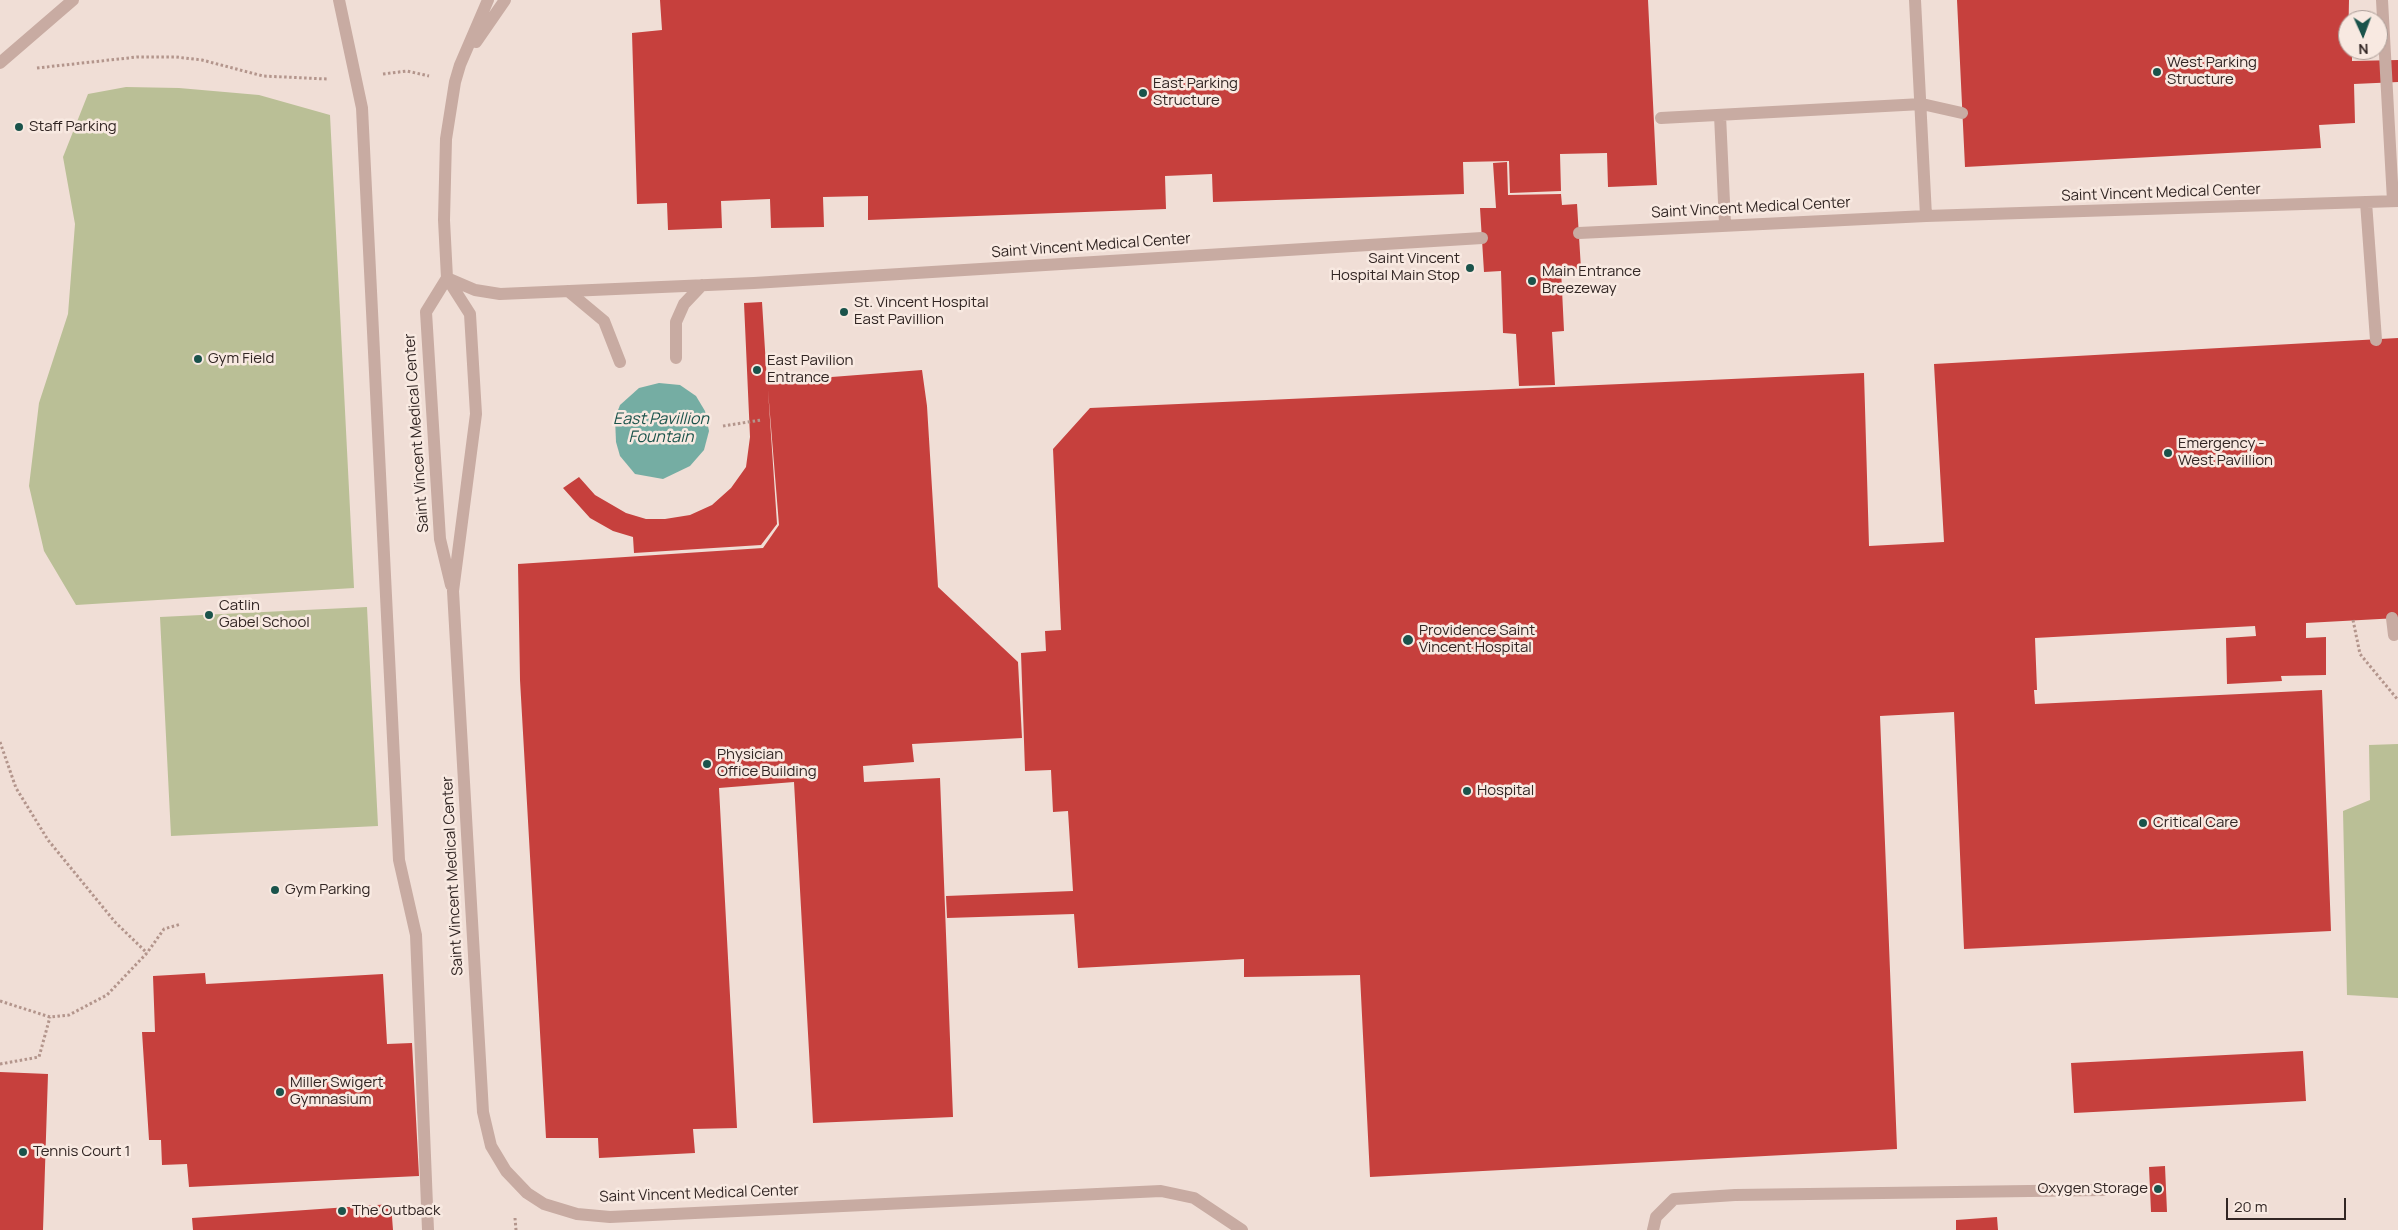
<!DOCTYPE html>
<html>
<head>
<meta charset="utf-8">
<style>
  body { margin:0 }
  #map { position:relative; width:2398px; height:1230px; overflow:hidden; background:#f0ded6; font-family:Manrope,sans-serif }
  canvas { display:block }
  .north { position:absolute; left:2338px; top:10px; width:50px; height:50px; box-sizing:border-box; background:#f8e9e1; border:1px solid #a99b95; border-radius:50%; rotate:178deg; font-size:14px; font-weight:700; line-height:20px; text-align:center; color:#322624 }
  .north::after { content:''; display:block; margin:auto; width:18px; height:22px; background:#1a534b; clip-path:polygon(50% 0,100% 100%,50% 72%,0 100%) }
  .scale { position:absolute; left:2226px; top:1198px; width:120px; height:22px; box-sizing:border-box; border:2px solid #322624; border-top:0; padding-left:6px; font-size:15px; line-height:18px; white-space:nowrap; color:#322624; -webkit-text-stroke:4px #f8e9e1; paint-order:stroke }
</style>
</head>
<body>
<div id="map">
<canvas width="2398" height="1230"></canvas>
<div class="north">N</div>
<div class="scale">20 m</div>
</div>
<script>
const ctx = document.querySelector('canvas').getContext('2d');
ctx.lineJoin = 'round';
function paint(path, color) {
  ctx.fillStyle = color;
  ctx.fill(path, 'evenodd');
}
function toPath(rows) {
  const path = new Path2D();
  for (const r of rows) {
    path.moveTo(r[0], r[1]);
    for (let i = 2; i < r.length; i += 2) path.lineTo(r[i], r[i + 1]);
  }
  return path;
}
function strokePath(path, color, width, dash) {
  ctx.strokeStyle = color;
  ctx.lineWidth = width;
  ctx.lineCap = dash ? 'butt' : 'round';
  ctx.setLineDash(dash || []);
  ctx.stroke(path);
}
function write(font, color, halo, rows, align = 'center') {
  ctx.font = font + ' Manrope,sans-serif';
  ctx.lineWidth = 5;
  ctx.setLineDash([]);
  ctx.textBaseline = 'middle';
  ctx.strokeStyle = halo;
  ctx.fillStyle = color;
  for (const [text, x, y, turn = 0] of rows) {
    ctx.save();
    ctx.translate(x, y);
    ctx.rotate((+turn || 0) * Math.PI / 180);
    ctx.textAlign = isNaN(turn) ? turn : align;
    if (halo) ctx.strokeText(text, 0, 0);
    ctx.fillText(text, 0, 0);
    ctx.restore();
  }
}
paint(toPath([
  [126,87,179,88,259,95,330,115,354,588,76,605,44,551,29,486,39,403,68,314,75,224,63,157,88,94],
  [367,607,378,826,171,836,160,617],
  [2398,744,2398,998,2347,995,2343,811,2370,800,2369,745]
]), '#babf96');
paint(toPath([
  [659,383,680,385,696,396,705,411,709,431,704,450,690,466,663,479,635,474,620,456,616,442,615,418,620,405,639,388]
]), '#75ada3');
paint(toPath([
  [660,0,1648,0,1657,185,1608,187,1607,153,1560,154,1561,191,1510,193,1509,161,1463,162,1464,194,1213,202,1212,174,1165,176,1166,209,868,220,868,196,823,197,824,227,771,228,770,199,721,201,722,228,668,230,667,203,637,204,632,33,662,30],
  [1957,0,2349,0,2348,50,2352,50,2352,61,2398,60,2398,82,2354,84,2355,123,2319,125,2321,148,1965,167],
  [1507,162,1508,195,1561,194,1562,205,1577,204,1581,269,1561,269,1564,331,1552,332,1555,385,1519,386,1516,334,1503,333,1501,271,1484,272,1480,208,1496,208,1493,163],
  [762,302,767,382,922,370,927,406,938,587,1018,662,1022,738,912,744,914,762,863,766,864,782,940,778,953,1117,813,1123,794,782,719,788,737,1128,693,1129,695,1153,599,1158,598,1138,546,1138,520,680,518,564,763,548,779,525,768,390,777,524,761,545,634,553,633,537,613,531,590,518,563,488,579,477,595,495,626,513,646,519,665,519,690,515,712,505,731,488,746,467,750,437,744,303],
  [2398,338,2398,618,2306,623,2306,638,2326,637,2326,675,2281,676,2282,681,2227,684,2226,638,2256,636,2255,626,2035,638,2037,690,2034,690,2035,704,2322,690,2331,931,1964,949,1954,712,1880,716,1897,1149,1370,1177,1360,975,1244,977,1244,959,1078,968,1074,914,947,918,946,896,1073,891,1068,811,1053,812,1051,770,1025,771,1021,653,1046,651,1045,631,1061,630,1053,449,1090,408,1864,373,1869,546,1944,542,1934,364],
  [205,973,206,984,383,974,387,1044,412,1043,419,1176,189,1187,187,1164,162,1165,161,1140,149,1140,142,1032,155,1032,153,976],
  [2303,1051,2306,1101,2074,1113,2071,1063],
  [0,1072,48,1074,43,1230,0,1230],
  [2165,1166,2167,1212,2151,1212,2149,1167],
  [391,1204,393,1230,193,1230,192,1218],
  [1997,1217,1998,1230,1956,1230,1956,1220]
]), '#c6403d');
strokePath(toPath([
  [37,68,137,57,176,57,202,60,263,76,327,79],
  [383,74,407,71,429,76],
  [723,426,761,420],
  [2353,620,2360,654,2398,700],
  [0,742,16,788,48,840,115,922,147,953],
  [0,1001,50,1017,69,1015,107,995,147,953,164,929,181,924],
  [0,1064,39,1057,50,1017],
  [515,1218,516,1230]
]), '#b3958c', 3, [2.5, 2.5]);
strokePath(toPath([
  [339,0,362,108,399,860,416,935,428,1230],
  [488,0,460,65,455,82,446,139,444,220,447,278,470,314,476,414,453,591,483,1112,491,1146,506,1171,527,1193,544,1204,577,1214,610,1217,1161,1191,1194,1198,1242,1230],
  [1915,0,1926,216],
  [2382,0,2393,201],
  [476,42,505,0],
  [0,63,73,0],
  [1720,115,1725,224],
  [1661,118,1922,104,1962,113],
  [2366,202,2376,340],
  [1579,233,1926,216,2398,201],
  [447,278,475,290,500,294,754,283,1482,238],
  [447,278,426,312,440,539,451,585],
  [568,291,604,321,620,362],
  [676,358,676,322,684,304,702,285],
  [2392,618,2394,635],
  [1653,1230,1656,1217,1674,1199,1735,1195,2103,1190]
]), '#c8aba2', 12);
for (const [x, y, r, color] of [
  [2157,72,5,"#1a534b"],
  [1143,93,5,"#1a534b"],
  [19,127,5,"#1a534b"],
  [1470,268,5,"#1a534b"],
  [1532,281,5,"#1a534b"],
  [844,312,5,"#1a534b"],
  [198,359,5,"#1a534b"],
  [757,370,5,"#1a534b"],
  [2168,453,5,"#1a534b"],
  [209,615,5,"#1a534b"],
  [1408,640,6,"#1a534b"],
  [707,764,5,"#1a534b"],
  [1467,791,5,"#1a534b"],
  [2143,823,5,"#1a534b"],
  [275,890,5,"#1a534b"],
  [280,1092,5,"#1a534b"],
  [23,1152,5,"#1a534b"],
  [2158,1189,5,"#1a534b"],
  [342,1211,5,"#1a534b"]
]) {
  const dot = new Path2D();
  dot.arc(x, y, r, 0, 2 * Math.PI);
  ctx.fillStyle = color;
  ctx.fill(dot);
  strokePath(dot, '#f8e9e1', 2);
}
write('15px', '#322624', '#f8e9e1', [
  ["West Parking",2167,63],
  ["Structure",2167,80],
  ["East Parking",1153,84],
  ["Structure",1153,101],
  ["Staff Parking",29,127],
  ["Saint Vincent",1460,259,"right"],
  ["Hospital Main Stop",1460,276,"right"],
  ["Main Entrance",1542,272],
  ["Breezeway",1542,289],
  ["St. Vincent Hospital",854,303],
  ["East Pavillion",854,320],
  ["Gym Field",208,359],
  ["East Pavilion",767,361],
  ["Entrance",767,378],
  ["Emergency -",2178,444],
  ["West Pavillion",2178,461],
  ["Catlin",219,606],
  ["Gabel School",219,623],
  ["Providence Saint",1419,631],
  ["Vincent Hospital",1419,648],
  ["Physician",717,755],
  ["Office Building",717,772],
  ["Hospital",1477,791],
  ["Critical Care",2153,823],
  ["Gym Parking",285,890],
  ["Miller Swigert",290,1083],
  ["Gymnasium",290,1100],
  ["Tennis Court 1",33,1152],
  ["Oxygen Storage",2148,1189,"right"],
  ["The Outback",352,1211]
], 'left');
write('15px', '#322624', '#f8e9e1', [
  ["Saint Vincent Medical Center",2161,193,-2],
  ["Saint Vincent Medical Center",1751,208,-3],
  ["Saint Vincent Medical Center",1091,246,-4],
  ["Saint Vincent Medical Center",417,433,-94],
  ["Saint Vincent Medical Center",453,876,-93],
  ["Saint Vincent Medical Center",699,1194,-2]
]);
write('italic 16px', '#1a534b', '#f8e9e1', [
  ["East Pavillion",661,420],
  ["Fountain",661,438]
]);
</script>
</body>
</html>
